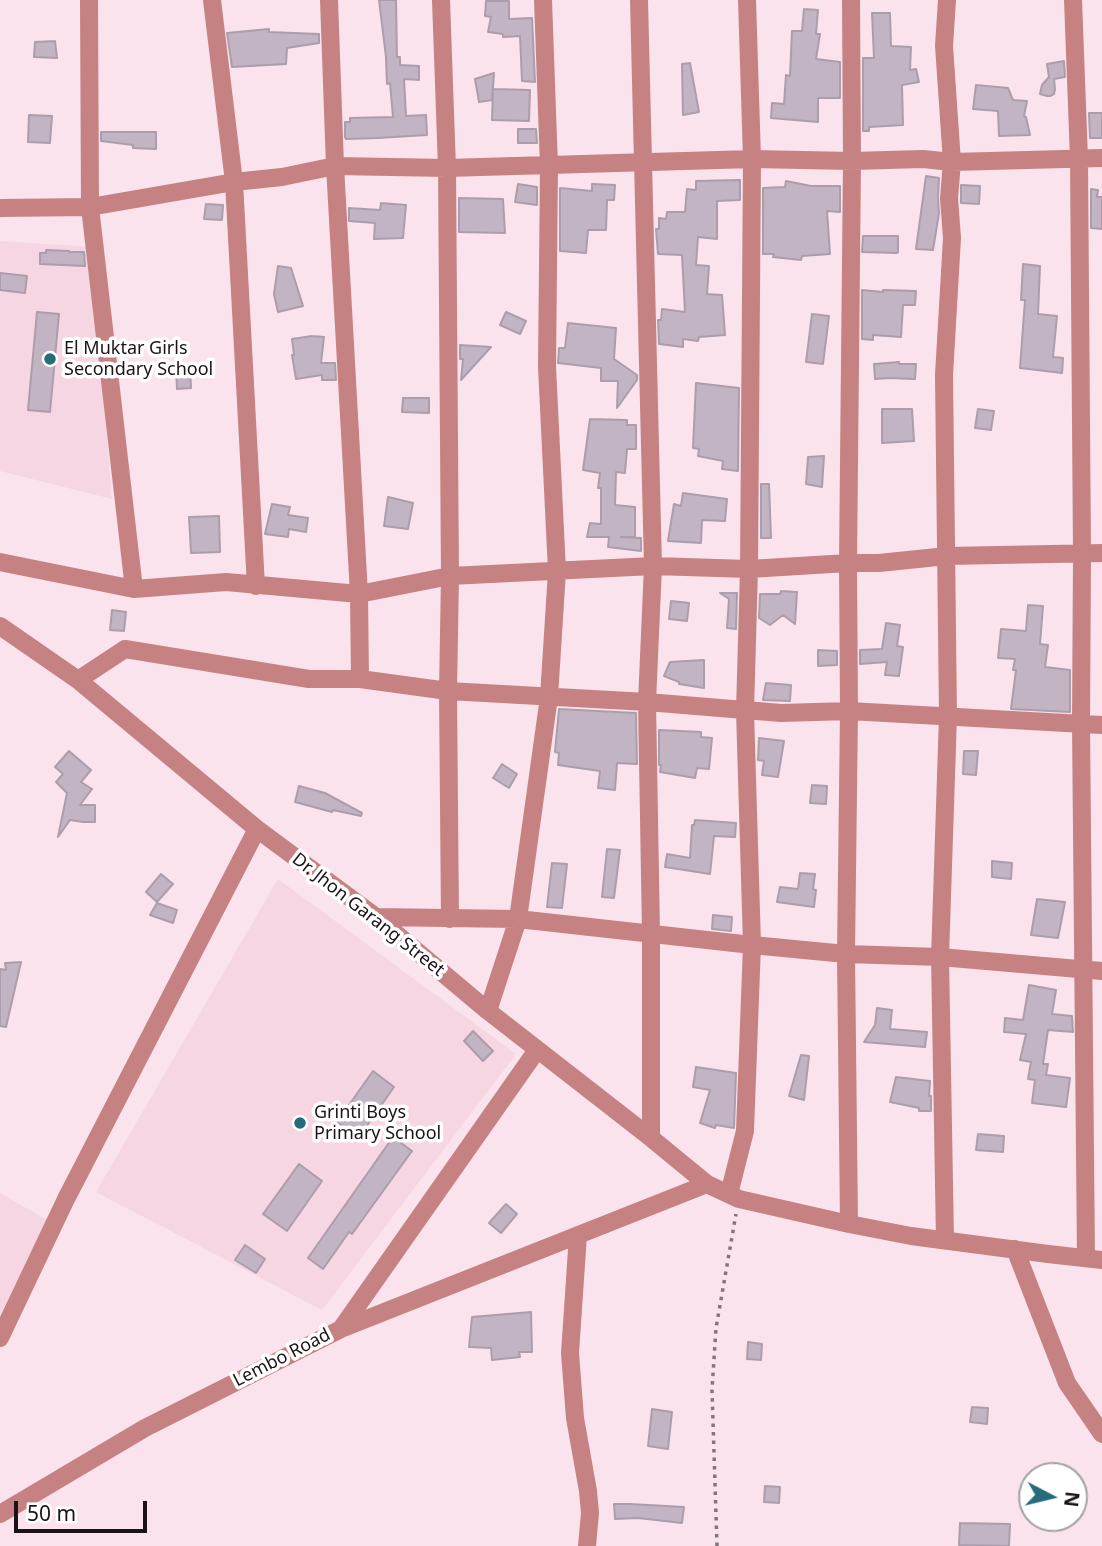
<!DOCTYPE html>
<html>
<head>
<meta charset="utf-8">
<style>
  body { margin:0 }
  #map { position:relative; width:1102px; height:1546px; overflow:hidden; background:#fae3ec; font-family:"Noto Sans",sans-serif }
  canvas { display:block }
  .north { position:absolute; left:1018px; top:1462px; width:70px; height:70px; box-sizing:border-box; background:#fff; border:2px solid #a4a1a2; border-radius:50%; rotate:97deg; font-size:19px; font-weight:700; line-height:28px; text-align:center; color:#1b1316 }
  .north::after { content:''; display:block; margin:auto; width:24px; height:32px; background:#266c7b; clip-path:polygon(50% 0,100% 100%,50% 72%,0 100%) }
  .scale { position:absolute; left:14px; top:1501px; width:133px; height:32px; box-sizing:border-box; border:4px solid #1b1316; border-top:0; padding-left:9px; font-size:21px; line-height:24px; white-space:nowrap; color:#1b1316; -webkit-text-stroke:5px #fff; paint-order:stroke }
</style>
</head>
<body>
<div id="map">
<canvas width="1102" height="1546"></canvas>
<div class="north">N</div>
<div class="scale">50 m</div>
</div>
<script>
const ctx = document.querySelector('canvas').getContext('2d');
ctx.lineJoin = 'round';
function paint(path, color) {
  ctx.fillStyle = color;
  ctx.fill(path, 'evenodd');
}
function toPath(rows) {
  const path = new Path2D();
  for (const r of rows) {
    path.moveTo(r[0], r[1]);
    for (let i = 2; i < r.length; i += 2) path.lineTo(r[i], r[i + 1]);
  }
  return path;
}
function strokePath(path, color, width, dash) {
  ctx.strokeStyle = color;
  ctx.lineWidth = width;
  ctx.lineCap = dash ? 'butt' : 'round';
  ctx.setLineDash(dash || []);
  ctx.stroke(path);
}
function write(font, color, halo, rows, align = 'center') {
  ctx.font = font + ' "Noto Sans",sans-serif';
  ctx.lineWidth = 7;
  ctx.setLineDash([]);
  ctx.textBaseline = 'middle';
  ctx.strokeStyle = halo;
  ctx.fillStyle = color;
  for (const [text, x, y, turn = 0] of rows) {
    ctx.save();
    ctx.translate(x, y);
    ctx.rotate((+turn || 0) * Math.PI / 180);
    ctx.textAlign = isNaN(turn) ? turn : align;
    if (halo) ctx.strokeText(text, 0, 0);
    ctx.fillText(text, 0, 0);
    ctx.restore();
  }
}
paint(toPath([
  [0,241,91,247,112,499,0,471],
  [278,879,516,1054,322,1310,96,1192],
  [0,1193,47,1220,0,1315]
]), '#f5d6e2');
const building = toPath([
  [379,0,396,0,397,57,400,57,400,65,419,66,419,80,404,79,406,116,426,115,427,135,378,138,346,139,345,137,345,122,350,122,350,118,393,117,390,83,387,84,386,57,379,0],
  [486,1,509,1,509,19,532,18,535,82,522,81,520,36,503,37,503,34,488,32,491,17,485,16,486,1],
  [804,9,818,10,816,34,820,34,816,59,840,62,840,98,818,98,818,122,771,118,772,103,784,104,786,75,790,76,792,31,802,31,804,9],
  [872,13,890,13,891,46,911,47,910,70,916,69,919,82,902,85,903,125,869,127,869,131,863,131,863,58,874,58,872,13],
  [269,29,269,32,319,34,319,43,287,48,286,64,232,67,227,33,269,29],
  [55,41,57,58,34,57,35,42,55,41],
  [1064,61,1065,77,1054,79,1055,89,1054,94,1050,96,1047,96,1040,94,1042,85,1049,77,1047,64,1064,61],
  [690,63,699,112,683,115,682,64,690,63],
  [494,73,492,100,479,102,475,79,494,73],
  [976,85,1008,88,1013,100,1027,101,1024,116,1026,117,1030,135,999,136,998,111,973,109,976,85],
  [493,89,530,90,529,121,492,120,493,89],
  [1089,113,1102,113,1102,138,1090,138,1089,113],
  [29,115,52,116,50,143,28,142,29,115],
  [518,129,536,129,537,143,518,143,518,129],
  [101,132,156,132,156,149,133,148,133,145,101,141,101,132],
  [926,176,939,178,938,197,939,213,933,250,916,249,926,176],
  [740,180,740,200,717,201,717,239,698,237,696,265,709,266,707,294,722,295,725,335,699,337,698,341,683,339,683,347,659,344,658,320,661,320,662,309,685,312,682,255,658,254,656,229,659,229,659,218,666,219,667,212,685,212,687,189,696,190,696,181,740,180],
  [786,181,811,186,840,186,840,212,827,211,830,254,802,256,801,260,773,257,774,254,763,254,763,188,785,187,786,181],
  [518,184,537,187,537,205,515,202,518,184],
  [592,184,615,185,614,200,607,200,606,230,588,230,586,253,560,251,560,188,592,191,592,184],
  [961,185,980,186,979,204,961,203,961,185],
  [1091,189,1098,190,1097,197,1102,197,1102,229,1091,228,1091,189],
  [459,198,503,199,505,233,459,232,459,198],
  [381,203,406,205,403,238,374,239,375,223,349,221,349,208,380,210,381,203],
  [206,204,223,205,222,220,204,219,206,204],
  [863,236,898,236,898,252,897,253,862,252,863,236],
  [46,250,69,251,69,252,84,252,85,266,40,264,40,253,46,253,46,250],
  [1023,264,1040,266,1038,314,1057,316,1053,357,1063,358,1062,373,1020,368,1025,300,1021,300,1023,264],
  [278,266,291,268,303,306,278,312,274,294,278,266],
  [0,273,27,276,25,293,0,290,0,273],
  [862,290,883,292,883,290,916,291,915,305,903,305,901,337,873,335,873,340,862,339,862,290],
  [37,312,59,314,50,412,28,410,37,312],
  [506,312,526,321,520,334,500,325,506,312],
  [812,314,829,316,823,364,806,362,812,314],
  [568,323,616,328,614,359,637,375,637,380,617,408,618,381,601,381,601,368,558,363,559,348,565,348,568,323],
  [312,336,324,337,321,363,335,363,336,380,322,380,322,375,296,379,292,355,294,355,292,339,312,336],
  [460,345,491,347,461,380,463,359,460,359,460,345],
  [899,362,899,364,916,364,915,379,889,378,875,379,874,364,899,362],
  [190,368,191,388,177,389,176,369,190,368],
  [696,383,739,388,738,471,722,469,723,461,698,456,699,449,693,448,696,383],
  [403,398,429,398,429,413,402,412,403,398],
  [882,409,912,409,914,441,882,443,882,409],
  [978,409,994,411,991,430,975,428,978,409],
  [590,419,627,420,627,425,636,425,636,449,627,449,625,473,616,472,615,505,635,507,635,537,621,537,641,538,641,551,608,547,609,537,587,537,590,523,601,524,601,488,598,488,600,473,583,470,590,419],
  [824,456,822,487,806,484,808,457,824,456],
  [761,484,769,484,771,538,761,538,761,484],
  [683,493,727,499,725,521,702,520,701,543,668,541,674,504,681,506,683,493],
  [388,497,413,503,408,529,384,526,388,497],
  [272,504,290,507,288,515,308,518,306,532,289,529,288,537,265,534,272,504],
  [219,516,220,552,191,553,189,517,219,516],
  [781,591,797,592,795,624,783,615,770,625,759,618,760,594,780,594,781,591],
  [720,593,737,593,736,629,727,628,729,599,720,593],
  [671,601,689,603,687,621,669,619,671,601],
  [1028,605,1043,606,1040,644,1048,645,1045,667,1070,670,1070,712,1011,709,1016,670,1013,670,1015,659,998,658,1001,629,1026,631,1028,605],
  [112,610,126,612,124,631,110,630,112,610],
  [886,623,900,625,897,646,903,647,899,676,885,675,887,662,860,664,860,650,882,649,886,623],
  [818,650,837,651,837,665,818,666,818,650],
  [704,660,704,688,679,684,679,682,664,676,670,662,704,660],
  [766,683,791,685,790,701,763,700,766,683],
  [559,709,636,713,637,764,617,763,615,790,598,788,600,771,558,765,559,753,555,752,559,709],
  [659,730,701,732,701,737,712,738,709,769,697,768,695,778,660,772,661,765,659,765,659,730],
  [759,738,784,741,778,777,762,775,764,761,758,760,759,738],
  [69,751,91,770,81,782,92,789,80,805,95,805,95,822,83,822,70,820,58,837,67,793,56,782,63,774,55,767,69,751],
  [964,751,978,751,976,775,963,774,964,751],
  [502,764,517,774,509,788,493,778,502,764],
  [812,785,827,786,826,804,810,803,812,785],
  [299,786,325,793,362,813,361,816,333,810,332,812,295,802,299,786],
  [695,820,736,823,735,837,714,836,710,874,665,867,667,854,690,858,692,825,694,825,695,820],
  [607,849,620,850,614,898,602,897,607,849],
  [992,861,1012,863,1011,879,992,877,992,861],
  [552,863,567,864,562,908,547,907,552,863],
  [800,873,815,874,813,889,816,890,814,907,777,902,780,887,798,889,800,873],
  [161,874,173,884,157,902,146,892,161,874],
  [1037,899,1065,902,1058,938,1031,935,1037,899],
  [157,903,177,910,173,923,150,915,157,903],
  [713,915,732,917,731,931,712,929,713,915],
  [21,962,6,1027,0,1026,0,969,6,970,5,963,21,962],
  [1029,985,1056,990,1052,1014,1072,1016,1073,1032,1048,1030,1043,1064,1048,1064,1046,1075,1070,1078,1066,1107,1032,1103,1035,1080,1028,1079,1031,1062,1020,1060,1026,1034,1004,1032,1005,1018,1023,1020,1029,985],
  [877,1008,892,1010,890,1029,927,1032,925,1047,864,1042,875,1025,877,1008],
  [473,1031,493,1051,483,1061,464,1041,473,1031],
  [801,1055,809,1056,804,1100,789,1096,801,1055],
  [696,1067,736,1073,734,1128,716,1125,715,1128,700,1123,710,1090,693,1087,696,1067],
  [373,1071,394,1087,359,1137,337,1122,373,1071],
  [896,1077,930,1081,929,1096,931,1096,931,1111,919,1111,919,1108,890,1102,896,1077],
  [978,1134,1004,1136,1003,1152,976,1150,978,1134],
  [393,1137,412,1151,352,1234,349,1232,323,1269,308,1258,393,1137],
  [299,1164,322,1181,287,1231,263,1214,299,1164],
  [506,1204,517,1214,501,1233,489,1223,506,1204],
  [245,1245,265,1259,256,1273,235,1260,245,1245],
  [531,1312,532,1352,519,1352,520,1357,492,1360,491,1348,469,1347,472,1317,531,1312],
  [748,1342,762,1344,761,1360,747,1359,748,1342],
  [972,1407,988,1408,987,1424,970,1422,972,1407],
  [652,1409,672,1412,668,1449,648,1446,652,1409],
  [765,1486,780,1487,779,1503,764,1502,765,1486],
  [614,1504,630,1504,684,1507,682,1523,638,1518,615,1519,614,1504],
  [960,1523,1010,1524,1009,1546,959,1545,960,1523]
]);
paint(building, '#c3b4c4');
strokePath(building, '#ac9dac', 2);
strokePath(toPath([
  [717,1546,712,1390,716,1328,736,1214]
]), '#84757b', 3.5, [3.5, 5]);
strokePath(toPath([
  [89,0,90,207,134,589],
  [212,0,234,182,256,586],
  [329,0,335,166,359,594,360,679],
  [441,0,447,168,450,576,448,691,450,919],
  [639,0,653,566,647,702,651,933,651,1138],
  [1073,0,1079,159,1082,554,1081,725,1086,1258],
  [0,208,90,207,234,182,282,177,335,166,447,168,752,159,852,161,923,159,952,162,1102,158],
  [0,562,134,589,226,582,359,594,450,576,653,566,749,569,848,563,879,563,947,556,1102,553],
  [0,626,78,680,257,829,376,917,488,1011,651,1138,707,1184,739,1199,849,1224,911,1236,1048,1254,1102,1260],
  [78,680,125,649,309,679,360,679,448,691,647,702,781,713,849,711,1102,725],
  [376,917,518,919,752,945,846,954,940,957,1102,971],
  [488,1011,518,919,549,697,557,571,547,367,549,166,543,0],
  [729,1194,745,1131,752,945,745,711,749,569,752,159,747,0],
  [849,1224,846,954,849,711,848,563,852,161,851,0],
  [578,1235,570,1353,575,1418,588,1491,590,1513,587,1546],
  [945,1240,940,957,948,716,944,375,952,238,949,198,952,162,944,46,947,0],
  [1015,1249,1067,1383,1102,1434],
  [341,1329,707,1184],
  [0,1338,66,1199,257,829],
  [0,1514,145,1428,341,1329,537,1050]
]), '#c68282', 18);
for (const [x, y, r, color] of [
  [50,359,7,"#266c7b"],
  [300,1123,7,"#266c7b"]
]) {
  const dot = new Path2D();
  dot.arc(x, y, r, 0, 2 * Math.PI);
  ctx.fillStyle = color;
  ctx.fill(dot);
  strokePath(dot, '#fff', 2.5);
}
write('18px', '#1b1316', '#fff', [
  ["El Muktar Girls",64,349],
  ["Secondary School",64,370],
  ["Grinti Boys",314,1113],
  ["Primary School",314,1134]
], 'left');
write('18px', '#1b1316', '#fff', [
  ["Dr. Jhon Garang Street",368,915,38],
  ["Lembo Road",282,1358,-27]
]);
</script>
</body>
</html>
